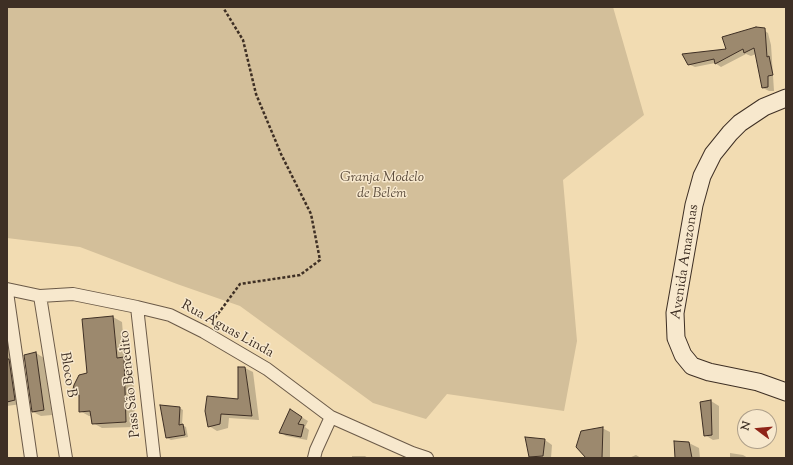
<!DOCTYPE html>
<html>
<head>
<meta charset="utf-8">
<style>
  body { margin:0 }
  #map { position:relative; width:793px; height:465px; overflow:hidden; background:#f2dcb2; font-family:"Sorts Mill Goudy",serif }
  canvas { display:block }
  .frame { position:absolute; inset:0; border:8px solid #3e2f24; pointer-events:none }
  .north { position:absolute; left:737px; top:409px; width:40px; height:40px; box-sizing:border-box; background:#f7e8cd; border:1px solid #ad9e89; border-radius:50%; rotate:286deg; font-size:11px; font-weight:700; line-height:16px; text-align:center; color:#3e2f24 }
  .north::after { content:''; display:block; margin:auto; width:14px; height:18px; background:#8f2418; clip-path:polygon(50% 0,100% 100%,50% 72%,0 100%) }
</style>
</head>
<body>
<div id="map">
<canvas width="793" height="465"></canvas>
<div class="frame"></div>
<div class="north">N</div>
</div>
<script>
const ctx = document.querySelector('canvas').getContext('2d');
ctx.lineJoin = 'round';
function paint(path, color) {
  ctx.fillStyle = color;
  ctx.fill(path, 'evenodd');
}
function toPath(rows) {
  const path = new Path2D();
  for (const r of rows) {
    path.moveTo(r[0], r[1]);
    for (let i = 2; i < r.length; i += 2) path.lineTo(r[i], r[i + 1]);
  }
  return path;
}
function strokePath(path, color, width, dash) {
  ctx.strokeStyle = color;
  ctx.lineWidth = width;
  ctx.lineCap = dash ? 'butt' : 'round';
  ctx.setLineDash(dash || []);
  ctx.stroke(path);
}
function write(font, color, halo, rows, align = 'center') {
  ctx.font = font + ' "Sorts Mill Goudy",serif';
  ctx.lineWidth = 3;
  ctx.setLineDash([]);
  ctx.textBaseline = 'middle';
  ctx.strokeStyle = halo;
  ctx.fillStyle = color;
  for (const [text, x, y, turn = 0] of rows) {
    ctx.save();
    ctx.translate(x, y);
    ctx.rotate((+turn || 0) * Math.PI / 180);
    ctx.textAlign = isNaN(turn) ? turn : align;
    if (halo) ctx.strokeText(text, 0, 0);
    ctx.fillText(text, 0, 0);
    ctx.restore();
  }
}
paint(toPath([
  [7,7,613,7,644,115,563,180,577,341,564,411,447,394,426,419,373,403,240,306,177,284,80,247,7,238]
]), '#d3bf9a');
paint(toPath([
  [762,29,768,33,771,45,774,91,769,91,763,88,756,54,751,56,746,54,721,67,715,63,695,67,688,64,727,50],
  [113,317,122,322,125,359,133,363,135,427,102,428,93,423,92,416,89,416,80,411,80,396,73,392,88,374,83,320],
  [7,326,21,404,7,406],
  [36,353,44,358,52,415,41,416,33,412],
  [245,368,253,372,259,420,229,418,228,428,217,431,209,426,206,411,239,400],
  [711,401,719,406,719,439,713,440,705,435,701,403],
  [161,406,180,408,183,410,182,425,186,427,188,437,171,440,167,438],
  [290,410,308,421,305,427,309,430,307,440,286,436,280,432],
  [602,428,610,432,610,458,588,458],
  [545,440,552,445,551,458,532,458,530,457],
  [675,442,689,443,699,448,700,458,676,458],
  [730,453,743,455,748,458,730,458],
  [636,455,641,458,629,458],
  [352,456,365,456,368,458,352,458]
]), '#0003');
const building = toPath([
  [756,27,765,28,767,57,769,56,773,75,768,76,768,87,762,88,754,48,744,53,743,49,715,64,714,59,688,65,682,54,726,49,722,37,756,27],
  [113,316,117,358,124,357,126,422,92,424,90,411,79,412,79,395,72,393,74,385,79,375,87,373,82,319,113,316],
  [36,352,44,410,32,412,24,355,36,352],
  [7,359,9,359,15,400,7,402,7,359],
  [238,367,245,367,252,416,221,414,220,424,208,427,205,411,207,396,238,399,238,367],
  [711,400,712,435,704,436,700,402,711,400],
  [160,405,180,407,179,425,183,424,185,435,166,438,160,405],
  [290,409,302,417,298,424,304,425,301,437,279,433,290,409],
  [603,427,602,458,586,458,576,447,581,431,603,427],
  [525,437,545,439,543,456,529,457,525,437],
  [674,441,689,442,692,458,675,458,674,441]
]);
paint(building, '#9c896e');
strokePath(building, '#3e2f24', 1);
const street = toPath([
  [7,289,40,296,73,294,137,307,170,315,204,332,267,369,331,417,412,453,427,458],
  [7,292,31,458],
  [40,296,66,458],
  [137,307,154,458],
  [314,458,316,450,331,417]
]);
const secondary = toPath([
  [786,98,764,107,740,123,730,133,713,154,702,176,694,205,675,313,676,338,683,355,692,366,709,372,758,382,786,392]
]);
strokePath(street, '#6b5a48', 14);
strokePath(secondary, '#3e2f24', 19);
strokePath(toPath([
  [212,322,240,284,300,275,320,260,311,214,281,154,256,94,243,40,224,9]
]), '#3e2f24', 2.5, [3, 2]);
strokePath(street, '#f7e8cd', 12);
strokePath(secondary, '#f7e8cd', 17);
write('italic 14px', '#5c4c3c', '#f7e8cd', [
  ["Granja Modelo",382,179],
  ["de Belém",382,195]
]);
write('14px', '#3e2f24', '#f7e8cd', [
  ["Avenida Amazonas",686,262,-81],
  ["Rua Águas Linda",227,330,29],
  ["Bloco B",67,375,81],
  ["Pass São Benedito",131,384,-96]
]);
</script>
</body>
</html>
